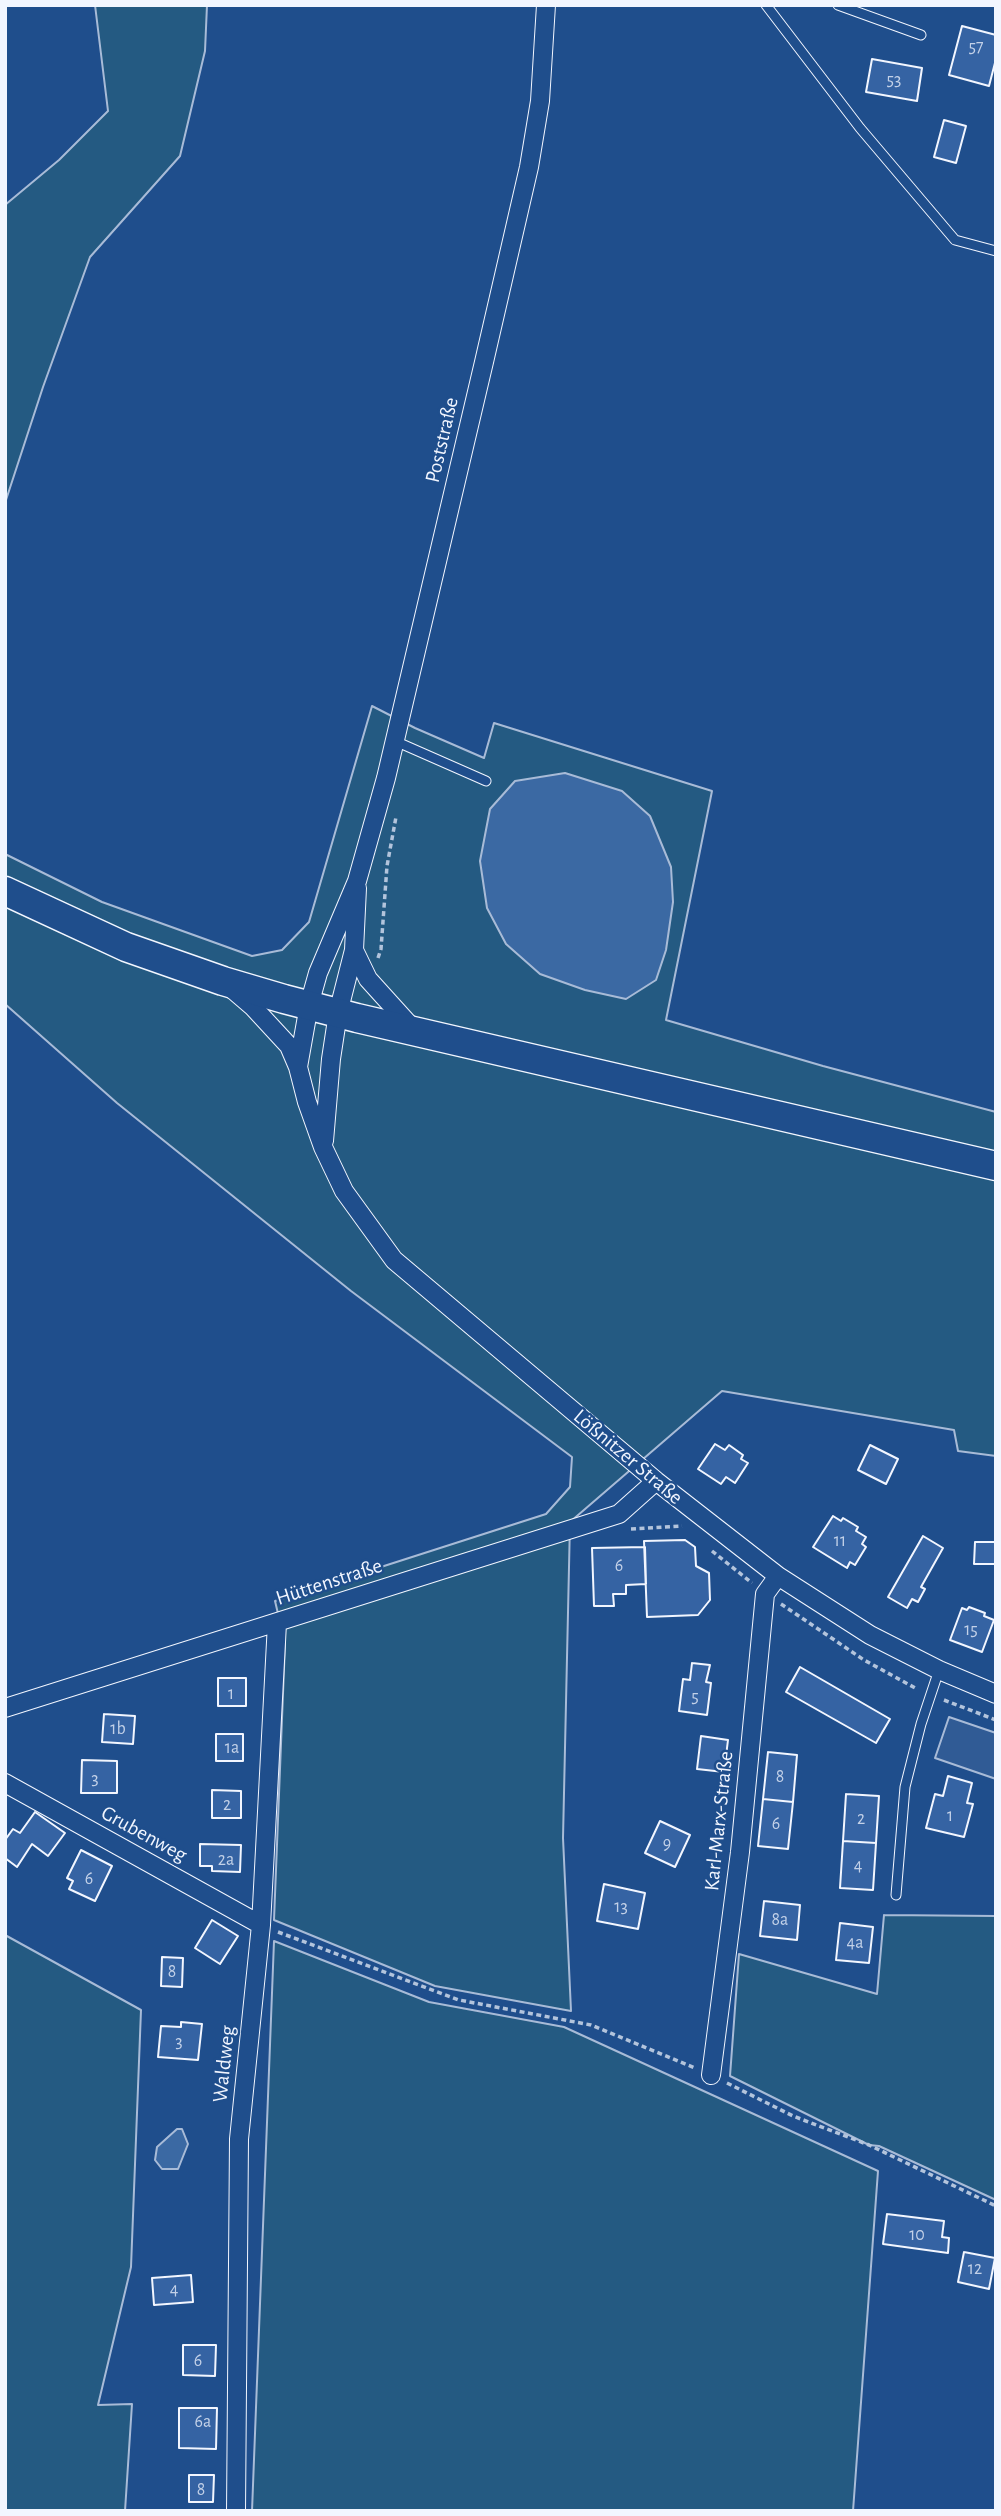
<!DOCTYPE html>
<html>
<head>
<meta charset="utf-8">
<style>
  body { margin:0 }
  #map { position:relative; width:1001px; height:2516px; overflow:hidden; background:#1f4e8c; font-family:"Alegreya Sans",sans-serif }
  canvas { display:block }
  .frame { position:absolute; inset:0; border:7px solid #f2f6ff; pointer-events:none }
</style>
</head>
<body>
<div id="map">
<canvas width="1001" height="2516"></canvas>
<div class="frame"></div>
</div>
<script>
const ctx = document.querySelector('canvas').getContext('2d');
ctx.lineJoin = 'round';
function paint(path, color) {
  ctx.fillStyle = color;
  ctx.fill(path, 'evenodd');
}
function toPath(rows) {
  const path = new Path2D();
  for (const r of rows) {
    path.moveTo(r[0], r[1]);
    for (let i = 2; i < r.length; i += 2) path.lineTo(r[i], r[i + 1]);
  }
  return path;
}
function strokePath(path, color, width, dash) {
  ctx.strokeStyle = color;
  ctx.lineWidth = width;
  ctx.lineCap = dash ? 'butt' : 'round';
  ctx.setLineDash(dash || []);
  ctx.stroke(path);
}
function write(font, color, halo, rows, align = 'center') {
  ctx.font = font + ' "Alegreya Sans",sans-serif';
  ctx.lineWidth = 5;
  ctx.setLineDash([]);
  ctx.textBaseline = 'middle';
  ctx.strokeStyle = halo;
  ctx.fillStyle = color;
  for (const [text, x, y, turn = 0] of rows) {
    ctx.save();
    ctx.translate(x, y);
    ctx.rotate((+turn || 0) * Math.PI / 180);
    ctx.textAlign = isNaN(turn) ? turn : align;
    if (halo) ctx.strokeText(text, 0, 0);
    ctx.fillText(text, 0, 0);
    ctx.restore();
  }
}
const green = toPath([
  [95,5,207,5,205,51,180,156,90,257,43,387,5,503,5,205,59,160,108,111,95,5],
  [372,706,415,728,484,758,494,723,712,791,666,1020,823,1066,996,1112,996,1456,958,1451,954,1430,722,1391,570,1522,563,1838,571,2011,435,1986,274,1920,285,1643,275,1601,546,1514,570,1487,572,1457,351,1291,117,1103,5,1004,5,854,102,902,252,956,282,950,309,922,372,706],
  [884,1915,996,1916,996,2200,879,2146,869,2145,730,2076,739,1954,877,1994,884,1915],
  [5,1935,141,2010,131,2267,98,2405,132,2404,125,2511,5,2511,5,1935],
  [274,1941,429,2002,564,2027,878,2171,853,2511,252,2511,274,1941]
]);
paint(green, '#245a82');
strokePath(green, '#a8bbd7', 2);
const parking = toPath([
  [949,1717,996,1733,996,1779,935,1758,949,1717]
]);
paint(parking, '#305b95');
strokePath(parking, '#a8bbd7', 2);
const water = toPath([
  [565,773,622,791,650,816,671,867,673,902,666,950,656,980,626,999,585,990,540,974,506,944,487,908,480,861,490,809,515,781,565,773],
  [177,2129,182,2129,188,2144,178,2169,162,2169,155,2160,157,2147,177,2129]
]);
paint(water, '#3b69a3');
strokePath(water, '#a8bbd7', 2);
const building = toPath([
  [962,26,996,35,996,59,989,86,949,75,962,26],
  [872,59,922,68,917,101,866,92,872,59],
  [944,120,966,126,956,163,934,157,944,120],
  [715,1444,725,1450,729,1445,743,1455,741,1459,748,1463,735,1483,726,1477,721,1484,698,1469,715,1444],
  [870,1445,898,1459,886,1484,858,1470,870,1445],
  [833,1516,841,1521,843,1518,858,1527,856,1531,866,1537,862,1544,866,1547,855,1565,850,1562,847,1568,813,1547,833,1516],
  [923,1536,943,1548,921,1587,925,1589,918,1602,912,1599,907,1608,888,1597,923,1536],
  [685,1540,695,1547,696,1566,709,1573,710,1600,698,1615,647,1617,644,1541,685,1540],
  [975,1542,996,1542,996,1564,974,1564,975,1542],
  [645,1547,646,1584,626,1585,626,1594,613,1594,614,1606,594,1606,592,1548,645,1547],
  [969,1607,985,1613,984,1616,994,1620,982,1652,950,1640,962,1608,967,1610,969,1607],
  [692,1663,710,1665,706,1682,711,1683,707,1715,679,1711,683,1679,690,1680,692,1663],
  [800,1667,890,1719,876,1743,786,1692,800,1667],
  [218,1678,246,1678,246,1706,218,1706,218,1678],
  [104,1714,135,1716,133,1744,102,1742,104,1714],
  [216,1734,243,1734,243,1761,216,1761,216,1734],
  [701,1736,728,1740,724,1772,697,1769,701,1736],
  [768,1752,797,1755,793,1802,763,1799,768,1752],
  [82,1760,117,1761,117,1793,81,1793,82,1760],
  [948,1776,972,1783,967,1803,973,1804,964,1837,926,1828,935,1794,943,1796,948,1776],
  [212,1790,241,1791,241,1818,212,1818,212,1790],
  [846,1794,879,1796,876,1843,843,1841,846,1794],
  [763,1799,793,1802,788,1849,758,1846,763,1799],
  [35,1812,65,1833,48,1856,32,1844,17,1867,5,1858,5,1840,13,1829,20,1833,35,1812],
  [660,1821,690,1835,675,1867,645,1853,660,1821],
  [843,1841,876,1843,873,1890,840,1888,843,1841],
  [200,1844,241,1845,240,1872,212,1871,212,1866,200,1866,200,1844],
  [81,1850,112,1866,95,1901,69,1889,73,1881,67,1878,81,1850],
  [604,1884,645,1893,638,1929,597,1921,604,1884],
  [764,1901,800,1905,797,1940,760,1936,764,1901],
  [212,1920,238,1936,220,1964,195,1948,212,1920],
  [840,1923,873,1927,869,1963,836,1960,840,1923],
  [162,1957,183,1958,182,1987,161,1986,162,1957],
  [181,2022,202,2024,198,2060,158,2057,161,2026,181,2027,181,2022],
  [887,2214,944,2221,942,2237,949,2238,948,2253,883,2244,887,2214],
  [964,2252,995,2258,989,2289,958,2282,964,2252],
  [191,2275,193,2302,154,2305,152,2278,191,2275],
  [183,2345,216,2345,215,2376,183,2375,183,2345],
  [179,2408,217,2408,216,2449,179,2448,179,2408],
  [189,2475,214,2475,213,2502,189,2502,189,2475]
]);
paint(building, '#3563a3');
strokePath(building, '#f2f6ff', 2);
const service = toPath([
  [766,5,860,128,955,240,996,251],
  [838,5,921,35],
  [395,741,486,781],
  [896,1895,905,1787,921,1724,939,1670]
]);
const minor = toPath([
  [354,950,368,979,415,1031],
  [232,989,253,1007,289,1046,298,1067,307,1102,323,1147,344,1191,394,1260,656,1481,778,1576,870,1635,939,1670,996,1694],
  [298,1067,309,1005,318,973,357,881,386,778,484,362,529,167,540,101,546,5],
  [324,1141,331,1059,338,1013,354,950,357,888],
  [5,1708,619,1514,656,1481],
  [5,1783,261,1925],
  [711,2075,740,1852,765,1594,778,1576],
  [236,2511,239,2139,261,1925,277,1623]
]);
const primary = toPath([
  [5,891,126,947,223,981,284,999,357,1018,996,1166]
]);
strokePath(service, '#f2f6ff', 11);
strokePath(minor, '#f2f6ff', 20);
strokePath(primary, '#f2f6ff', 31);
strokePath(toPath([
  [378,958,381,949,387,866,396,817],
  [631,1529,682,1526],
  [712,1551,752,1583],
  [781,1604,864,1660,917,1689],
  [944,1700,996,1720],
  [278,1932,459,2000,591,2025,695,2068],
  [727,2083,793,2116,869,2145,996,2206]
]), '#b3c4dc', 3.5, [5, 3.5]);
strokePath(service, '#1f4e8c', 9);
strokePath(minor, '#1f4e8c', 18);
strokePath(primary, '#1f4e8c', 28);
write('18px', '#c3d1e8', null, [
  ["57",976,47],
  ["53",894,80],
  ["11",840,1541],
  ["6",619,1566],
  ["15",971,1630],
  ["1",231,1694],
  ["5",695,1697],
  ["1b",118,1729],
  ["1a",232,1748],
  ["8",780,1777],
  ["3",95,1779],
  ["2",227,1805],
  ["1",950,1816],
  ["2",861,1819],
  ["6",776,1824],
  ["9",667,1844],
  ["2a",226,1860],
  ["4",858,1866],
  ["6",89,1879],
  ["13",621,1907],
  ["8a",780,1920],
  ["4a",855,1943],
  ["8",172,1972],
  ["3",179,2042],
  ["10",917,2235],
  ["12",975,2269],
  ["4",174,2290],
  ["6",198,2361],
  ["6a",203,2422],
  ["8",201,2490]
]);
write('21px', '#f2f6ff', '#1f4e8c', [
  ["Poststraße",442,440,-77],
  ["Lößnitzer Straße",628,1457,40],
  ["Hüttenstraße",329,1582,-18],
  ["Karl-Marx-Straße",719,1821,-84],
  ["Grubenweg",144,1834,29],
  ["Waldweg",224,2064,-84]
]);
</script>
</body>
</html>
